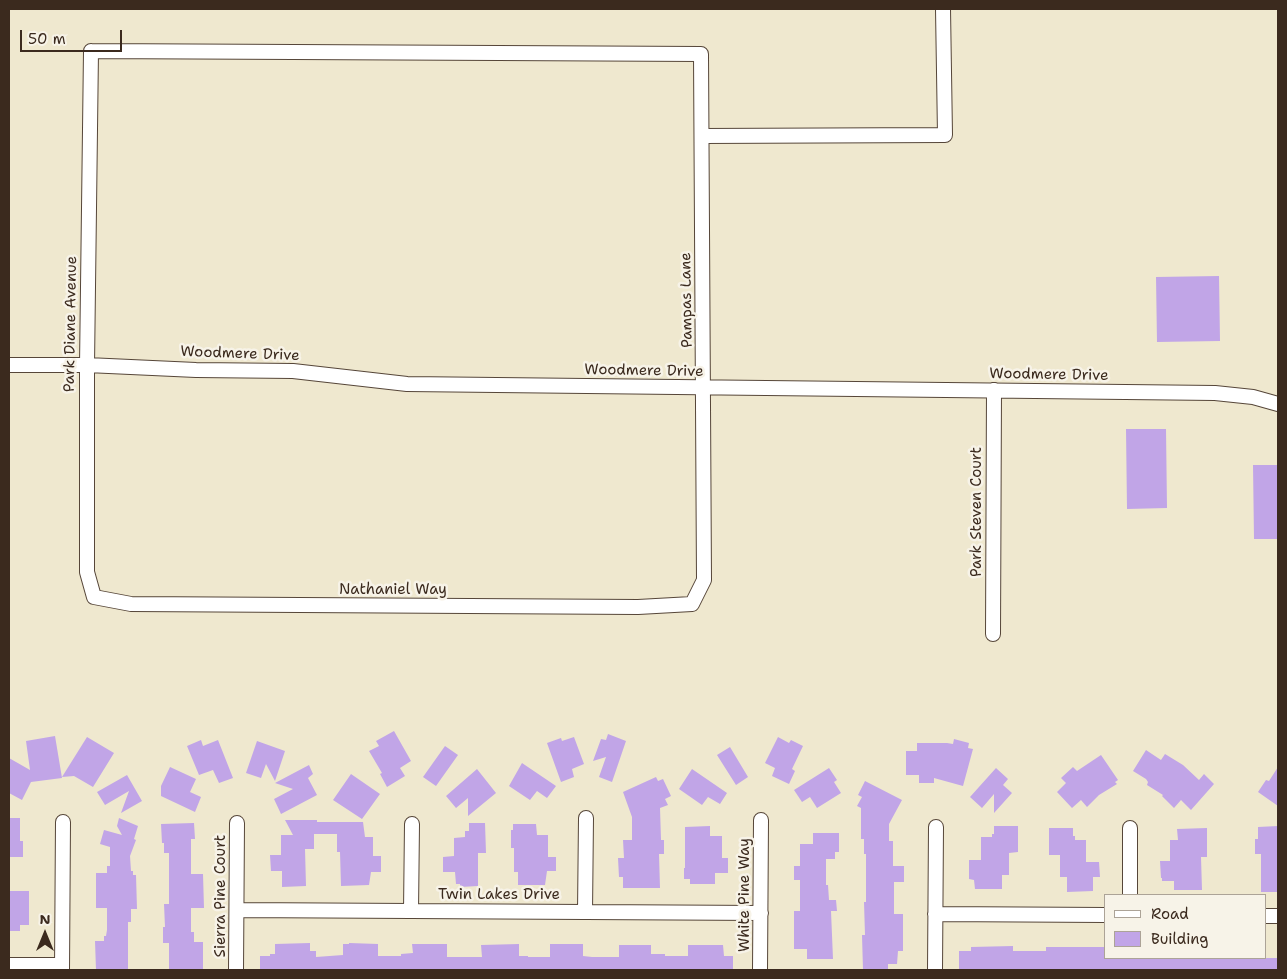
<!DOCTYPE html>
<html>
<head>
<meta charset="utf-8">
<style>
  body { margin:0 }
  #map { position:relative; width:1287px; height:979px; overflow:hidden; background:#efe8cf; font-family:"Shantell Sans",sans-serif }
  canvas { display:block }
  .frame { position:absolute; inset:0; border:10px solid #3b2a1e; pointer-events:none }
  .legend { position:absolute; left:1104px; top:894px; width:162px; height:65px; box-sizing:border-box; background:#f7f3e8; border:1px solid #aca397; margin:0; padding:6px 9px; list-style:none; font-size:15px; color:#3b2a1e }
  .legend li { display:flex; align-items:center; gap:10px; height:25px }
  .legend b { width:25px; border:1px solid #aca397 }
  .north { position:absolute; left:20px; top:909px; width:50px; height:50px; -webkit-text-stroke:4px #f7f3e8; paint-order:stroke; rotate:0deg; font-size:14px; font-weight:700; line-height:20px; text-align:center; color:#3b2a1e }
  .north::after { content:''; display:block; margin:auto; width:18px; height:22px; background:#3b2a1e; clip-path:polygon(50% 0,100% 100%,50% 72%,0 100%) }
  .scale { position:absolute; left:20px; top:30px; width:102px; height:22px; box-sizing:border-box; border:2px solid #3b2a1e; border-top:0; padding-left:6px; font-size:15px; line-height:18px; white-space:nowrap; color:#3b2a1e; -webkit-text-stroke:4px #f7f3e8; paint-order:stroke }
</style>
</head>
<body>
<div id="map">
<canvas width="1287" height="979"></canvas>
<div class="frame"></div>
<ul class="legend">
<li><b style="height:6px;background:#fff"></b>Road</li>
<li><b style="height:14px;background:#c1a5e7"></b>Building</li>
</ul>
<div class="north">N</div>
<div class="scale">50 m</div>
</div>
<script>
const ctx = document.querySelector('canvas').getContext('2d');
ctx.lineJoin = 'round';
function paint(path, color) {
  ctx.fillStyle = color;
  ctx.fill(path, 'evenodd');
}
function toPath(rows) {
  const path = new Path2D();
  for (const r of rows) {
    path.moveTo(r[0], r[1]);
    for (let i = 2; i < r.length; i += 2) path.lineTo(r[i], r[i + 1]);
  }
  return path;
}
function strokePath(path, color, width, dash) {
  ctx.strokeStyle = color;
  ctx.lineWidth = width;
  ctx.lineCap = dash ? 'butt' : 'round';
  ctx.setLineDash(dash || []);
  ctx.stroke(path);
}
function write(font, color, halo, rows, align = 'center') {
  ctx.font = font + ' "Shantell Sans",sans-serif';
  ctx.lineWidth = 5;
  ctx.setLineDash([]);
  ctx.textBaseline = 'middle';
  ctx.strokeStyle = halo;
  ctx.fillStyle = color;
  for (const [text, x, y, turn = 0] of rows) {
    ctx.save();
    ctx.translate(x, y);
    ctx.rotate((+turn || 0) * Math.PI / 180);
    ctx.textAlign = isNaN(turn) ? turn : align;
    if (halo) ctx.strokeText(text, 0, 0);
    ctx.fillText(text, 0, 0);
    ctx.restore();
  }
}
paint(toPath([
  [1219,276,1220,341,1157,342,1156,277],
  [1126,429,1166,429,1167,508,1127,509],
  [1253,465,1278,465,1278,539,1254,539],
  [394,731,411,761,400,768,405,776,387,787,380,774,382,773,369,751,379,746,376,741],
  [608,734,626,741,612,782,599,777,606,757,593,761,601,739,606,740],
  [55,736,62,778,31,782,22,800,9,793,9,758,30,770,26,741],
  [87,737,114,753,93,787,74,776,62,777],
  [574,737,584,764,572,769,574,777,561,782,547,743,561,738,562,741],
  [778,737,789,743,791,740,803,746,792,769,795,771,789,784,772,776,775,768,765,763],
  [954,739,969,743,968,748,973,749,963,786,934,778,934,783,919,783,919,775,906,775,906,751,917,751,917,743,947,743,953,744],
  [201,740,203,746,218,740,233,778,219,783,213,770,199,775,187,746],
  [257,741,285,751,275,781,266,764,261,778,246,773],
  [445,746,458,755,436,786,423,777],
  [730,747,748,777,736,785,717,755],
  [1146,750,1161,760,1165,754,1183,765,1199,780,1204,774,1214,784,1191,810,1181,800,1174,808,1162,796,1163,795,1147,785,1148,782,1146,779,1133,771],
  [1101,755,1118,780,1115,782,1117,784,1099,795,1087,807,1081,800,1072,808,1057,792,1066,783,1061,778,1073,767,1077,771],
  [522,763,556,786,547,798,537,791,530,800,509,786],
  [309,765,313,774,308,778,317,795,281,814,274,799,293,789,275,783],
  [170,767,196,779,190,792,201,797,195,812,161,796,161,786],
  [1278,767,1278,806,1258,792,1266,780,1269,781],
  [829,768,837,780,834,782,841,793,817,808,810,797,802,802,794,790],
  [996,768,1008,779,1003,785,1012,793,994,813,994,794,982,808,970,797],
  [477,769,496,793,468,816,468,798,456,808,446,796],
  [692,769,727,793,720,804,708,797,702,805,679,789],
  [351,774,380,794,362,819,333,800],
  [127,775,142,801,121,813,129,791,105,805,97,792],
  [656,777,658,781,663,779,671,796,665,799,668,805,660,808,661,840,664,840,664,854,659,854,660,888,623,888,623,877,619,877,618,858,624,858,623,840,632,840,632,817,623,792],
  [865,781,902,800,889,824,889,841,893,841,893,866,904,866,904,882,894,882,894,914,903,914,903,951,898,951,897,964,888,964,888,970,863,970,862,935,865,935,864,902,866,902,866,854,864,854,864,839,861,839,861,808,857,806,862,797,858,795],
  [9,818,20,818,20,841,23,841,23,857,9,857],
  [119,818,138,826,134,839,136,840,130,856,131,871,133,871,133,875,136,875,137,909,131,909,131,922,128,922,128,970,96,970,95,941,104,941,104,936,106,936,107,930,107,908,96,908,96,873,107,873,107,866,110,866,110,847,100,844,104,830,122,835,117,826],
  [285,820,317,820,317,822,363,822,365,837,373,837,373,856,381,856,381,872,371,872,369,885,341,886,340,852,337,852,337,834,314,834,314,849,305,849,306,886,282,887,282,871,271,871,270,855,281,855,281,835,293,835],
  [194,823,195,839,191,839,191,874,203,874,204,908,191,908,191,932,194,932,194,942,203,942,203,970,169,970,169,943,163,943,163,927,165,927,164,904,169,904,169,853,164,853,164,843,162,843,161,824],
  [469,823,485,823,486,853,478,853,478,886,460,887,460,884,456,884,455,872,443,872,443,857,454,856,454,838,465,837,465,831,469,831],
  [513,824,536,824,537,835,548,835,548,857,556,857,556,871,547,871,545,885,518,885,518,872,514,872,514,848,511,848,511,830,513,830],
  [710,826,710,836,722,836,722,858,728,858,728,873,715,873,715,884,690,884,690,879,684,879,684,868,685,868,685,827],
  [994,826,1018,826,1018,852,1009,853,1009,875,1002,875,1002,889,975,889,974,880,969,879,969,860,981,860,981,837,992,837,992,834,994,834],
  [1278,826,1278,892,1261,892,1261,854,1255,854,1255,839,1258,839,1258,827],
  [1049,828,1073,828,1073,836,1075,836,1075,840,1086,840,1086,862,1099,862,1100,877,1093,877,1093,891,1067,892,1067,877,1060,877,1060,855,1049,855],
  [1207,828,1207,857,1201,857,1202,890,1174,890,1174,881,1162,881,1162,878,1161,878,1160,861,1170,861,1170,840,1178,840,1177,829],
  [813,833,839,833,839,852,835,852,835,859,826,859,826,885,828,885,829,900,836,900,837,911,831,911,833,959,807,959,807,949,794,949,794,911,800,911,800,880,794,880,794,866,800,866,800,844,813,844],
  [9,891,29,891,29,925,20,925,20,931,9,931],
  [310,943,310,951,316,951,316,957,343,955,343,944,349,944,349,943,378,944,378,956,401,956,401,954,413,953,412,944,447,944,447,957,482,957,481,945,519,944,519,956,528,956,528,957,550,957,550,944,583,944,583,956,592,957,619,957,619,945,651,945,651,954,665,954,665,956,688,956,688,945,723,945,724,956,733,956,733,970,260,970,260,956,270,956,270,954,275,954,275,944],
  [1013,946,1013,951,1046,951,1046,947,1106,947,1106,958,1278,958,1278,970,959,970,959,951,971,951,971,947]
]), '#c1a5e7');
const minor = toPath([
  [91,51,701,54,704,580,692,604,638,607,131,604,94,597,87,572,87,365,91,51],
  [702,136,945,135,943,9],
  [9,365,87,365,196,370,293,371,407,384,1215,393,1253,397,1278,404],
  [993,634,994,390],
  [1130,895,1130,828],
  [237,910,761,913],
  [411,911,412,824],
  [585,912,586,818],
  [935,914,1106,915],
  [1266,916,1278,916],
  [9,965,62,965],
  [62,970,63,822],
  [236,970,237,823],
  [760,970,761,820],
  [935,970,936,827]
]);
strokePath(minor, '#564639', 16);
strokePath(minor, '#fff', 14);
write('15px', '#3b2a1e', '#f7f3e8', [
  ["Pampas Lane",687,300,-91],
  ["Park Diane Avenue",71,324,-89],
  ["Woodmere Drive",240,354,2],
  ["Woodmere Drive",644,371,1],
  ["Woodmere Drive",1049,375,1],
  ["Park Steven Court",977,512,-90],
  ["Nathaniel Way",393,590],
  ["Twin Lakes Drive",499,895],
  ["White Pine Way",745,895,-90],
  ["Sierra Pine Court",221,896,-90]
]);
</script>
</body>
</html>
